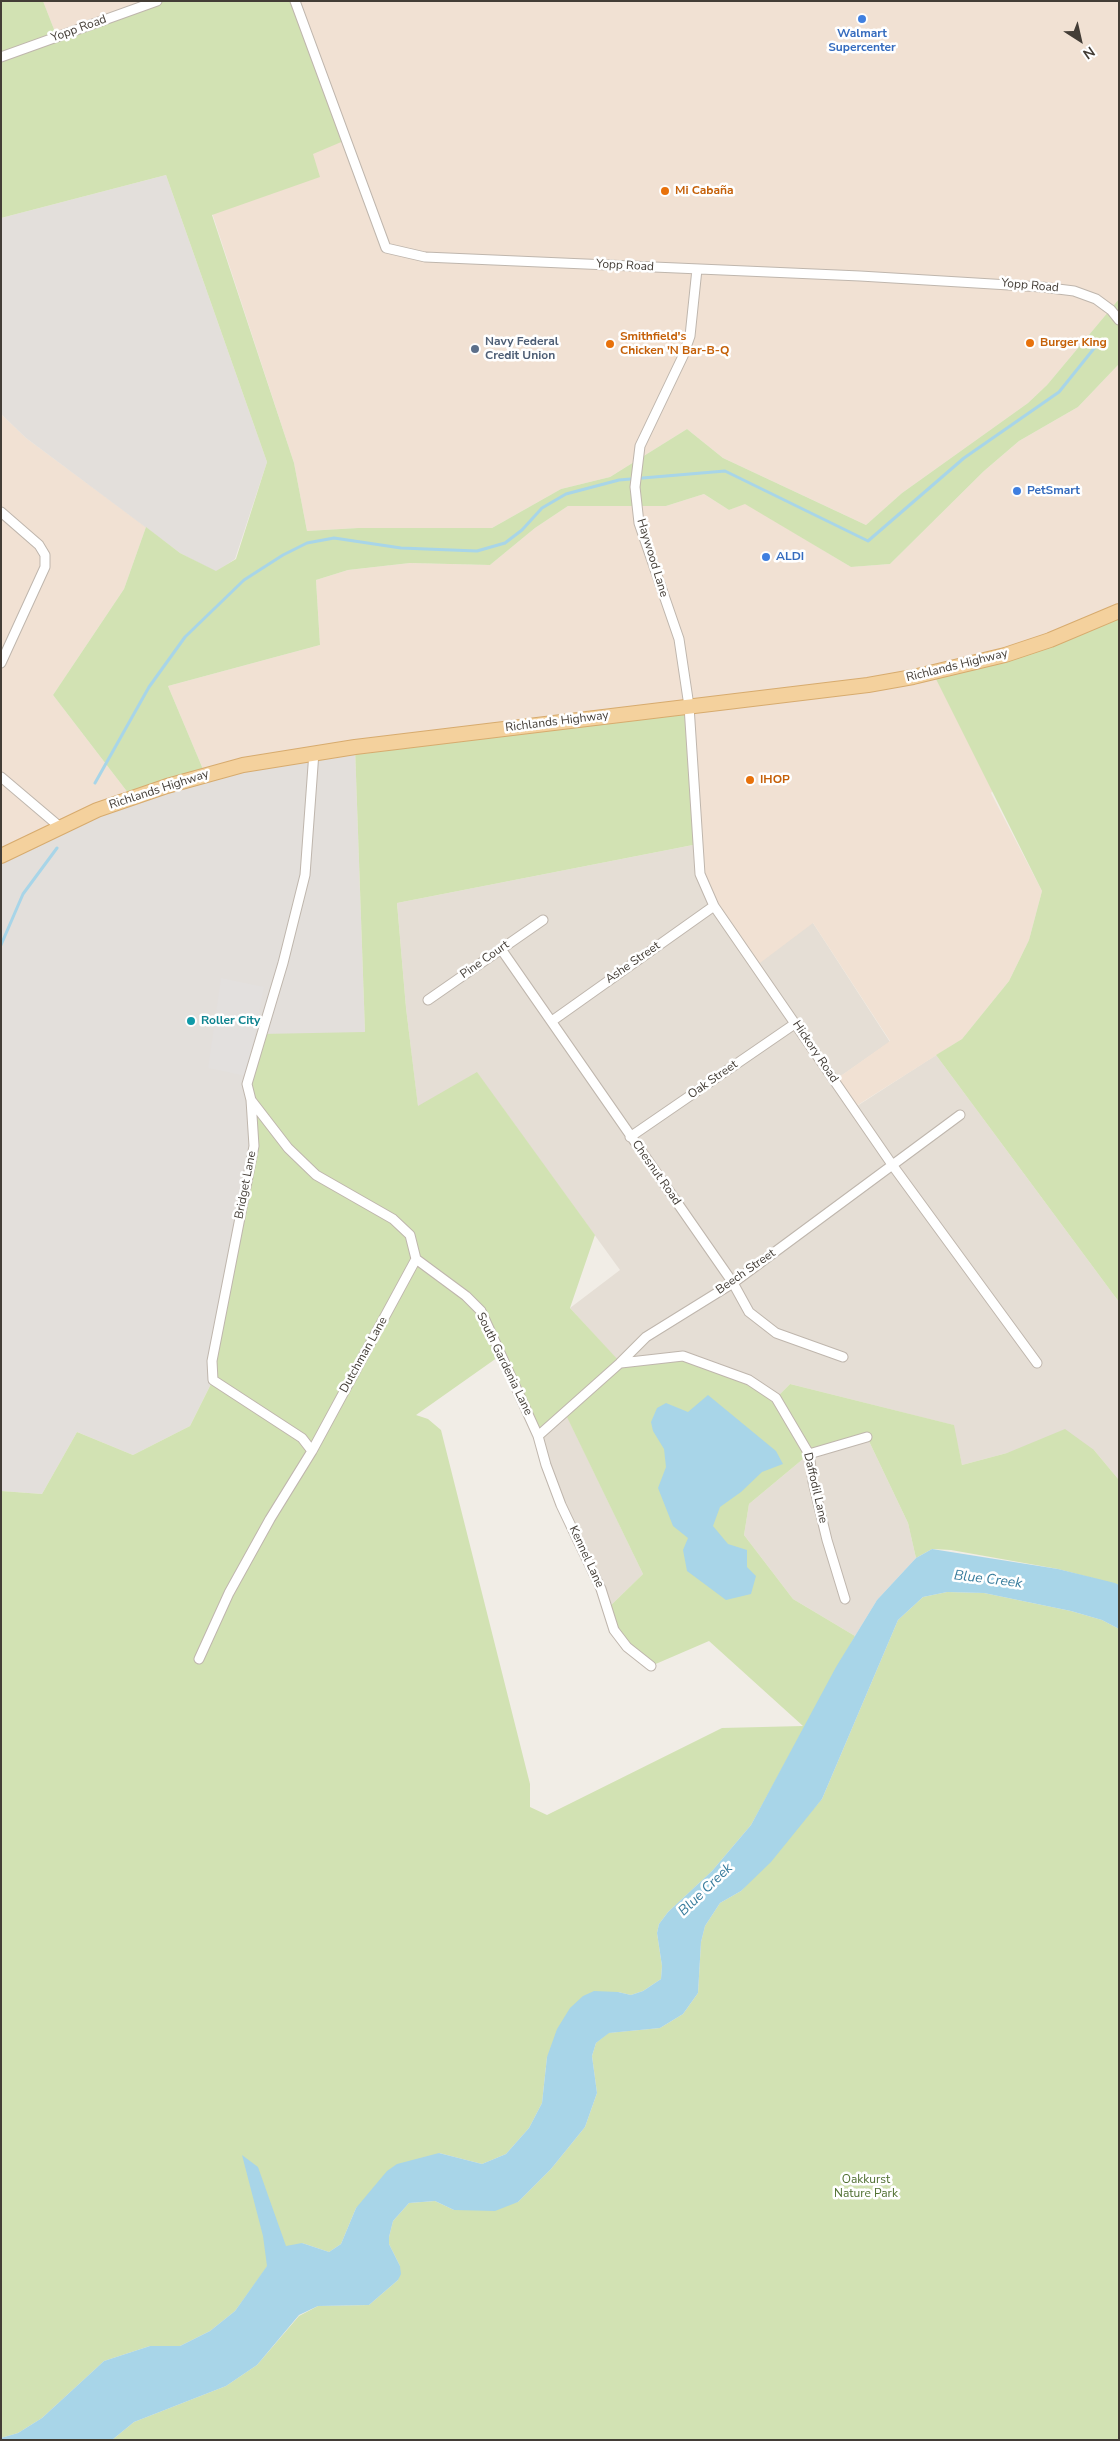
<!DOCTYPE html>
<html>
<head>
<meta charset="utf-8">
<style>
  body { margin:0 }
  #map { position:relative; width:1120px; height:2441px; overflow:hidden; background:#f1ede6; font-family:"Nunito Sans",sans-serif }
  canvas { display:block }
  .frame { position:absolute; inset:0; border:2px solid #433d36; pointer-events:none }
  .north { position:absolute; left:1055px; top:15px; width:50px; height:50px; -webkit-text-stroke:4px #fff; paint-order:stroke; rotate:145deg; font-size:14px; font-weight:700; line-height:20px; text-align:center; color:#433d36 }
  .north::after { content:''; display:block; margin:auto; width:18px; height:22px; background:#433d36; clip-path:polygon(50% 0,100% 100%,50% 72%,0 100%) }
</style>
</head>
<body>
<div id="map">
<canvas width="1120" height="2441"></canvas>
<div class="frame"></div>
<div class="north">N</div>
</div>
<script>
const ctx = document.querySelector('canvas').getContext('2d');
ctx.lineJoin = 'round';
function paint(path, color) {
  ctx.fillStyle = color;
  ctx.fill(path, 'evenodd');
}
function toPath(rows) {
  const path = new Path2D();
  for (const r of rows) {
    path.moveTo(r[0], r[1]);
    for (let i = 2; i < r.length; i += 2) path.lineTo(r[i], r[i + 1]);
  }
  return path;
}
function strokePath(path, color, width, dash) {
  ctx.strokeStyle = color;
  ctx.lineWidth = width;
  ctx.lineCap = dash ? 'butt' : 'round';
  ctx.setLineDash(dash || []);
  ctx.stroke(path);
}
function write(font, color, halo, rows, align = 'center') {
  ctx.font = font + ' "Nunito Sans",sans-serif';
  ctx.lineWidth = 5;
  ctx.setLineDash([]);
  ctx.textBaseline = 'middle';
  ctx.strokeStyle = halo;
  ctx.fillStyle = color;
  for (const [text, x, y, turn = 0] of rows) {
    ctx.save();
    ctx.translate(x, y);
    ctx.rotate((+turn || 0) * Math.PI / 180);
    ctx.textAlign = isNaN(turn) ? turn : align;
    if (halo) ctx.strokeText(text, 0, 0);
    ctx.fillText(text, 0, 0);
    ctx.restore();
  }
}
paint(toPath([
  [698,844,813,923,890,1042,835,1080,854,1108,936,1055,1119,1302,1119,1480,1094,1450,1007,1453,962,1465,953,1425,790,1384,776,1398,620,1363,570,1308,620,1270,477,1073,418,1107,406,1008,397,903],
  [565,1412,643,1574,607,1609,561,1505,538,1436],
  [867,1437,908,1523,916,1558,877,1600,855,1636,793,1599,744,1535,749,1504,809,1454]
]), '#e5ded5');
paint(toPath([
  [43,1,1119,1,1119,299,1047,385,1028,403,902,493,866,525,723,458,687,429,610,477,561,489,492,528,358,528,307,531,294,463,197,167,57,37],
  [1119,364,1119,611,991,793,1042,891,1029,940,1009,981,962,1039,853,1108,835,1080,890,1041,813,923,756,966,700,874,689,706,205,774,168,686,320,645,316,580,348,570,410,563,490,565,535,528,568,506,666,506,704,494,729,510,745,503,851,567,890,564,984,471,1019,441,1078,407],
  [1,414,26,438,146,527,124,589,53,695,132,798,1,857]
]), '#f1e1d3');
paint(toPath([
  [166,175,267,462,235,559,216,572,180,553,26,438,1,414,1,218],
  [355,747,365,1032,254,1146,213,1380,190,1426,133,1455,77,1432,42,1494,1,1491,1,856,167,786]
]), '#e3dfdb');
paint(toPath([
  [1,1,43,1,57,37,157,1,295,1,346,140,313,154,320,177,212,215,294,463,307,531,358,528,492,528,561,489,610,477,687,429,723,458,866,525,902,493,1028,403,1047,385,1119,299,1119,364,1078,407,1019,441,984,471,890,564,851,567,745,504,729,510,704,494,666,506,568,506,535,528,490,565,410,563,348,570,316,580,320,645,168,686,205,774,132,798,53,695,124,589,146,527,180,553,216,571,236,559,267,462,166,175,1,218],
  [1119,611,1119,1302,936,1055,962,1039,1009,981,1029,940,1042,891,933,673],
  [689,706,698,844,397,903,406,1008,418,1106,477,1072,595,1235,570,1308,620,1362,683,1356,712,1365,776,1398,790,1384,954,1425,962,1465,1007,1453,1065,1429,1094,1450,1119,1480,1119,1585,1058,1569,951,1550,932,1549,916,1558,908,1523,867,1437,809,1454,749,1504,744,1535,793,1599,855,1636,751,1825,712,1871,668,1912,659,1924,657,1933,662,1966,661,1979,643,1991,631,1995,618,1992,547,2057,542,2103,529,2128,506,2154,482,2164,439,2153,356,2208,341,2244,329,2252,302,2243,267,2267,235,2311,210,2331,180,2346,150,2346,104,2361,42,2418,18,2433,1,2438,1,1491,42,1494,77,1432,133,1455,190,1426,213,1380,254,1146,247,1084,261,1034,365,1032,355,747],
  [501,1355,538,1436,565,1413,643,1574,607,1609,627,1647,651,1666,709,1641,803,1726,722,1728,547,1815,530,1807,530,1784,441,1430,428,1419,416,1415],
  [947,1592,984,1593,1071,1611,1102,1620,1119,1629,1119,2440,112,2440,134,2422,226,2386,257,2365,299,2316,318,2306,369,2305,398,2280,400,2266,389,2244,389,2237,393,2221,409,2203,435,2201,454,2210,518,2202,551,2169,585,2127,597,2093,592,2056,596,2043,608,2033,660,2028,683,2014,698,1993,701,1942,705,1926,720,1903,741,1891,822,1799,898,1620,923,1597]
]), '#d2e2b3');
paint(toPath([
  [221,978,264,987,247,1076,208,1068]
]), '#e3e0de');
paint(toPath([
  [708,1395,776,1451,783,1464,762,1472,741,1492,720,1507,713,1526,728,1544,747,1550,747,1567,756,1576,751,1594,726,1600,687,1571,683,1550,688,1538,673,1526,658,1488,666,1467,664,1449,653,1431,651,1422,657,1408,666,1403,688,1412],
  [932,1549,1058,1569,1115,1583,1119,1585,1119,1629,1102,1620,1071,1611,984,1593,947,1592,923,1597,898,1620,822,1799,771,1862,741,1891,720,1903,705,1926,701,1942,698,1993,683,2014,660,2028,609,2033,596,2043,592,2056,597,2093,585,2127,551,2169,518,2202,495,2211,454,2210,435,2201,409,2203,393,2221,389,2237,389,2244,400,2266,401,2274,398,2280,369,2305,318,2306,299,2315,257,2365,226,2386,134,2422,112,2440,1,2440,1,2438,18,2433,42,2418,104,2361,150,2346,180,2346,210,2331,235,2311,267,2266,263,2236,242,2155,258,2167,286,2246,302,2243,329,2252,341,2244,356,2208,387,2171,397,2164,439,2153,482,2164,506,2154,529,2128,542,2103,547,2057,557,2029,570,2008,583,1996,594,1991,618,1992,631,1995,643,1991,661,1979,662,1966,657,1933,659,1924,668,1912,712,1871,751,1825,836,1667,877,1600,916,1558]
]), '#a8d5e8');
strokePath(toPath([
  [95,783,149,687,185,637,244,580,283,555,307,543,334,538,401,548,477,551,505,543,522,530,542,508,566,494,619,480,725,471,868,541,964,458,1059,392,1100,341],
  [1,945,23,894,57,848]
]), '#a8d5e8', 3);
const minor = toPath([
  [295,1,386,248,425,257,860,276,1042,287,1074,291,1096,299,1111,310,1119,320],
  [1,57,157,1],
  [697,269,690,336,683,356,640,446,635,487,639,523,679,639,689,706,700,874,714,906,893,1166,1037,1363],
  [1,512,39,545,45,555,45,567,1,663],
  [1,777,60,827],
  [501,949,733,1283,749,1312,776,1333,843,1357],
  [428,1000,543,920],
  [552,1021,714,906],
  [630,1137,796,1023],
  [416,1259,466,1296,481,1311,538,1436,546,1465,561,1505,601,1589,614,1630,627,1647,651,1666],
  [621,1363,683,1356,749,1380,776,1398,809,1454,813,1482,827,1540,845,1599],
  [538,1436,620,1363,646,1337,733,1283,960,1115],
  [312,1451,302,1438,213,1380,212,1361,254,1146,251,1100,247,1084,283,963,305,875,314,752],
  [809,1454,867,1437],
  [199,1659,229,1593,270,1519,312,1451,416,1259,410,1235,393,1219,316,1175,288,1148,251,1100]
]);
const primary = toPath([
  [1,856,97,810,167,786,243,765,355,747,868,685,913,677,1005,655,1050,640,1119,611]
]);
strokePath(minor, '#bfb6ad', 11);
strokePath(primary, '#d7ab6e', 16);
strokePath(minor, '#fff', 9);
strokePath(primary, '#f4d19d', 14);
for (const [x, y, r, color] of [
  [862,19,5,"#3f7fe0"],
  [665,191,5,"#e8710a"],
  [1030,343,5,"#e8710a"],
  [610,344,5,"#e8710a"],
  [475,349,5,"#5c6f8a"],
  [1017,491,5,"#3f7fe0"],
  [766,557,5,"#3f7fe0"],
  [750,780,5,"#e8710a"],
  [191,1021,5,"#0f9aa8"]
]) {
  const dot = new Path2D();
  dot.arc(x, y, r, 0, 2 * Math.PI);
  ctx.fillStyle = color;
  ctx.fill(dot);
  strokePath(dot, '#fff', 2);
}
write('12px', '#433d36', '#fff', [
  ["Yopp Road",79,29,-20],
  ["Yopp Road",625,266,3],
  ["Yopp Road",1030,286,5],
  ["Haywood Lane",652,558,73],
  ["Richlands Highway",957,666,-14],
  ["Richlands Highway",557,722,-7],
  ["Richlands Highway",159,790,-18],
  ["Pine Court",485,960,-35],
  ["Ashe Street",633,963,-35],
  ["Hickory Road",815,1052,56],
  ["Oak Street",713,1080,-35],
  ["Chesnut Road",656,1173,55],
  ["Bridget Lane",246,1185,-79],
  ["Beech Street",746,1272,-35],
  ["Dutchman Lane",364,1355,-61],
  ["South Gardenia Lane",504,1364,64],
  ["Daffodil Lane",815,1488,77],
  ["Kennel Lane",586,1557,65]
]);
write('bold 12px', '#366cbe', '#fff', [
  ["Walmart",862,34,"center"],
  ["Supercenter",862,48,"center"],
  ["PetSmart",1027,491],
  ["ALDI",776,557]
], 'left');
write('bold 12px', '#c56008', '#fff', [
  ["Mi Cabaña",675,191],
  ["Smithfield's",620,337],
  ["Chicken 'N Bar-B-Q",620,351],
  ["Burger King",1040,343],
  ["IHOP",760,780]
], 'left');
write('bold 12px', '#4e5e75', '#fff', [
  ["Navy Federal",485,342],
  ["Credit Union",485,356]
], 'left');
write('bold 12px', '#0d838f', '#fff', [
  ["Roller City",201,1021]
], 'left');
write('12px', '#4f6f30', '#fff', [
  ["Oakkurst",866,2180],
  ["Nature Park",866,2194]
]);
write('italic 14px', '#397d9d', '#fff', [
  ["Blue Creek",988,1580,7],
  ["Blue Creek",706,1890,-44]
]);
</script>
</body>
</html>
